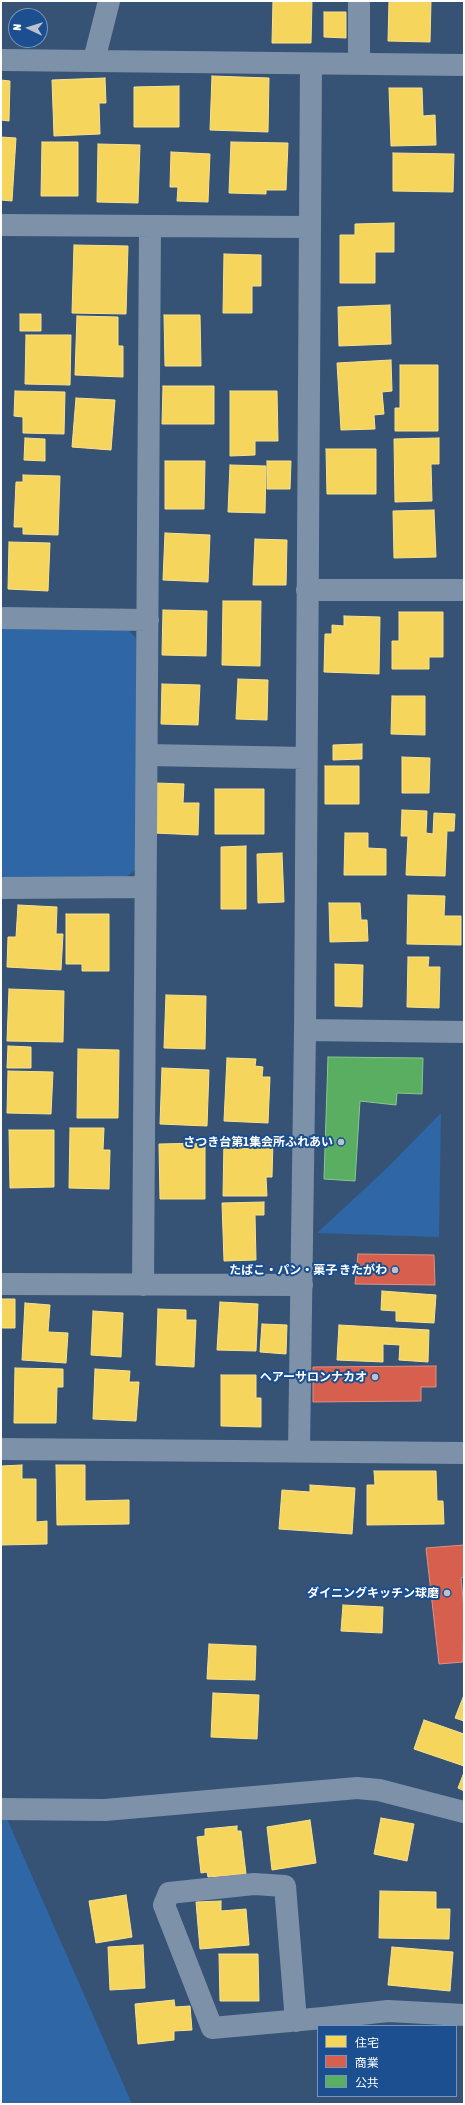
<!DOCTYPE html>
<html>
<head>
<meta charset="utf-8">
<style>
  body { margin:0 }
  #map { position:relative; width:465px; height:2105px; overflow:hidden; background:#365274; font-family:"Asap Condensed","Noto Sans JP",sans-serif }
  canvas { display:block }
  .frame { position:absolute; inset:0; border:2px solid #fff; pointer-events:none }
  .legend { position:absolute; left:317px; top:2025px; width:140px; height:72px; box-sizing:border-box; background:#1b4f8f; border:1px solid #7695bc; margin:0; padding:5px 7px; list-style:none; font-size:12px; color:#fff }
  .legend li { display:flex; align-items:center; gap:8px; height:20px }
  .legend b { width:20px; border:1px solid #7695bc }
  .north { position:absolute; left:8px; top:8px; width:40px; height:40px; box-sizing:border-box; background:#1b4f8f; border:1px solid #7695bc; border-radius:50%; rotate:274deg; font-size:11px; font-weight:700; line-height:16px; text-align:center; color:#fff }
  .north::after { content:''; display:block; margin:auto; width:14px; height:18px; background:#b9c2ce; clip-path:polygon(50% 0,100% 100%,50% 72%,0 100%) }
</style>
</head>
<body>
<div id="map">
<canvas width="465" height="2105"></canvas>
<div class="frame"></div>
<ul class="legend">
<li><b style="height:11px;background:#f6d55c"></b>住宅</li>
<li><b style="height:11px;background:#d6604d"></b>商業</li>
<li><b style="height:11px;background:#5aae61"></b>公共</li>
</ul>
<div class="north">N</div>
</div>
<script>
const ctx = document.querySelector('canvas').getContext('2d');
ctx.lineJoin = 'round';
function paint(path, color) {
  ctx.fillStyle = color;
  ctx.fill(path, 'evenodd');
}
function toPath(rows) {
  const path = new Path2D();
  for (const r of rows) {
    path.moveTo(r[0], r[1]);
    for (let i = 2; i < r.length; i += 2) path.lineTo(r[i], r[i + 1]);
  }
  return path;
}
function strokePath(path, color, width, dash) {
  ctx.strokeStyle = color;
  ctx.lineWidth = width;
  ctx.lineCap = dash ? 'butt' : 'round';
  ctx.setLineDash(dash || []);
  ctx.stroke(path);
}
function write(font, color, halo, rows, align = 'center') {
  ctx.font = font + ' "Asap Condensed","Noto Sans JP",sans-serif';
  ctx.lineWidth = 4;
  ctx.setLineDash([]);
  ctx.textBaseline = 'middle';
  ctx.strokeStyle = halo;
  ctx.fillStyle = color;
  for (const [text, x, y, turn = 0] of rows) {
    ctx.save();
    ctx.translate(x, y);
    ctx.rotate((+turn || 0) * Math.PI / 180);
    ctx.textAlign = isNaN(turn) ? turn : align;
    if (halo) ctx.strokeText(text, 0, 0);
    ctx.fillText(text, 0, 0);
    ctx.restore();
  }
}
paint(toPath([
  [1,629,128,630,136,638,137,869,126,877,1,877],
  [441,1113,439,1237,317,1233,386,1169],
  [1,1819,7,1819,132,2104,1,2104]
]), '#2f66a5');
const homes = toPath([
  [273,1,312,1,311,43,272,43,273,1],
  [389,1,431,1,430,42,388,41,389,1],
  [324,12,346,12,346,38,324,37,324,12],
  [212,76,269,78,268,132,210,130,212,76],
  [105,78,106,103,99,103,100,134,54,136,52,80,105,78],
  [1,80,10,81,9,121,1,120,1,80],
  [179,86,179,127,134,127,134,87,179,86],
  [389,88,422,88,423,116,435,115,436,145,391,146,389,88],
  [1,137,16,138,12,201,1,200,1,137],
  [42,142,78,142,78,196,41,196,42,142],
  [231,142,288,143,286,190,266,190,266,194,229,193,231,142],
  [98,144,140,145,138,203,97,202,98,144],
  [171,152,210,154,208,202,177,201,178,187,170,187,171,152],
  [393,153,454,154,453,192,393,191,393,153],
  [394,223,394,252,375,252,375,283,340,283,340,235,355,235,355,224,394,223],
  [74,245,128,246,126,314,72,313,74,245],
  [224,254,261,255,261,286,252,286,252,313,223,313,224,254],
  [390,305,391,344,339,346,338,307,390,305],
  [20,314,41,314,41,331,20,331,20,314],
  [164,315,200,315,201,366,165,366,164,315],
  [77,316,118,317,118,346,123,346,123,377,75,375,77,316],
  [26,335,71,335,70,385,25,384,26,335],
  [391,360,392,391,382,392,384,414,374,415,375,429,341,430,337,363,391,360],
  [400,365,438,365,438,431,395,431,395,408,400,408,400,365],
  [163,386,214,386,214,424,162,424,163,386],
  [15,391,65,392,64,434,23,433,23,417,14,416,15,391],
  [230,391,277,391,278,441,255,441,255,455,230,456,230,391],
  [76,398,115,400,111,450,72,447,76,398],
  [25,438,45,439,45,461,24,460,25,438],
  [439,438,439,464,431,464,432,501,395,502,394,439,439,438],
  [326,449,376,449,376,494,327,494,326,449],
  [165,461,205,461,204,509,165,509,165,461],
  [267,461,291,461,290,489,267,489,267,461],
  [230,465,266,466,265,513,228,512,230,465],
  [23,475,60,476,58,535,23,534,23,527,14,527,16,482,23,482,23,475],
  [434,510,436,557,394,558,393,511,434,510],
  [165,533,210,535,208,582,163,580,165,533],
  [255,539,287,540,286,585,253,585,255,539],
  [9,542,50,543,48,591,8,589,9,542],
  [223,601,261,601,260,666,222,665,223,601],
  [163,610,207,611,206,656,162,655,163,610],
  [399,612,443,612,443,657,429,657,429,669,392,669,392,641,399,641,399,612],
  [344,616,380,617,379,674,324,672,325,634,332,634,332,625,344,626,344,616],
  [238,679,268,680,267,720,236,719,238,679],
  [162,684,200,685,198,725,161,724,162,684],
  [392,696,425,696,425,735,391,734,392,696],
  [362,744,362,759,333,760,333,745,362,744],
  [402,757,430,758,429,793,402,793,402,757],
  [325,766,359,766,359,804,325,804,325,766],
  [156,783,184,784,183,803,199,803,198,835,154,833,156,783],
  [215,789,264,789,264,834,215,834,215,789],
  [402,810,427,811,426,833,433,834,434,813,455,814,454,831,447,831,445,876,406,875,408,836,401,836,402,810],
  [345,833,368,833,368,848,386,849,386,875,344,875,345,833],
  [246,846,246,909,221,909,221,847,246,846],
  [282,853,284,902,258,903,257,854,282,853],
  [408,895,445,896,444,916,461,916,461,945,407,944,408,895],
  [329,903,360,903,361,920,367,920,368,941,330,942,329,903],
  [18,905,57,907,56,934,63,934,61,970,7,967,8,937,16,937,18,905],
  [66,914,109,914,109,971,82,971,82,964,66,964,66,914],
  [408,957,429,957,428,967,440,967,439,1008,407,1007,408,957],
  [335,964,363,965,362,1007,335,1006,335,964],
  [9,989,64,991,63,1042,7,1041,9,989],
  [166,995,206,996,205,1049,164,1048,166,995],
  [8,1046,31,1047,31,1068,7,1068,8,1046],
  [78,1049,119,1050,118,1118,77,1118,78,1049],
  [227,1058,256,1059,255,1066,263,1067,262,1077,270,1077,268,1123,224,1121,227,1058],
  [162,1068,209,1070,207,1126,160,1124,162,1068],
  [8,1071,53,1072,51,1114,7,1113,8,1071],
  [70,1128,104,1128,103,1150,110,1150,109,1189,69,1188,70,1128],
  [9,1130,54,1130,54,1187,10,1188,9,1130],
  [224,1140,273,1141,272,1177,266,1177,267,1196,223,1196,224,1140],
  [205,1143,205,1199,160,1199,159,1144,205,1143],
  [264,1202,264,1215,255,1215,256,1260,224,1261,222,1203,264,1202],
  [382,1291,436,1295,434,1323,396,1321,396,1311,381,1310,382,1291],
  [1,1299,15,1299,15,1328,1,1328,1,1299],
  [220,1302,258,1304,256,1351,217,1350,220,1302],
  [25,1303,50,1305,48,1332,68,1333,66,1363,22,1360,25,1303],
  [158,1309,186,1310,186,1320,196,1320,194,1367,156,1365,158,1309],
  [93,1311,123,1313,121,1357,91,1355,93,1311],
  [262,1324,287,1325,286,1354,260,1352,262,1324],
  [339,1325,429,1330,428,1362,399,1360,400,1345,383,1344,383,1362,337,1360,339,1325],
  [15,1368,63,1369,63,1387,57,1387,56,1423,14,1423,15,1368],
  [95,1369,130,1371,129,1382,139,1382,136,1421,93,1419,95,1369],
  [221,1375,256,1375,256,1398,261,1398,261,1427,221,1426,221,1375],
  [22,1465,22,1479,36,1479,36,1522,47,1521,47,1544,1,1545,1,1466,22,1465],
  [56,1465,85,1465,85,1501,129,1500,129,1524,57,1525,56,1465],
  [374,1471,436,1471,437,1501,443,1501,444,1524,367,1525,367,1485,375,1485,374,1471],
  [310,1485,355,1488,352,1534,279,1529,282,1490,310,1492,310,1485],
  [343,1605,383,1607,382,1633,341,1631,343,1605],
  [209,1644,256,1646,255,1680,207,1679,209,1644],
  [213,1693,259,1695,257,1739,211,1737,213,1693],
  [464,1695,464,1721,455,1718,464,1695],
  [424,1720,464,1734,464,1766,414,1749,424,1720],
  [463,1775,464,1775,464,1791,458,1788,463,1775],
  [381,1818,414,1824,407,1861,374,1854,381,1818],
  [310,1820,316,1863,272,1870,267,1827,310,1820],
  [237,1826,237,1831,241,1831,246,1874,208,1877,207,1872,201,1873,197,1837,205,1836,205,1829,237,1826],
  [380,1891,436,1892,436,1909,450,1909,449,1939,379,1938,380,1891],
  [126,1895,132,1937,96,1943,89,1901,126,1895],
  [221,1901,221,1911,246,1909,249,1945,200,1949,196,1902,221,1901],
  [143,1945,145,1988,110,1990,108,1947,143,1945],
  [392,1947,453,1952,450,1991,388,1985,392,1947],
  [219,1954,258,1954,259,2001,220,2001,219,1954],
  [174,2000,175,2007,190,2006,192,2030,174,2031,174,2040,138,2044,135,2004,174,2000]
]);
paint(homes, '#f6d55c');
strokePath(homes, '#f9e28d', 1);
const shops = toPath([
  [358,1254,434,1255,435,1285,355,1284,358,1254],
  [436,1366,436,1387,421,1387,421,1401,313,1402,313,1367,436,1366],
  [464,1545,464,1577,461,1578,464,1608,463,1662,439,1664,426,1548,464,1545]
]);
paint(shops, '#d6604d');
strokePath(shops, '#e29082', 1);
const public = toPath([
  [328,1057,423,1058,422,1094,397,1093,396,1105,360,1101,355,1181,324,1179,328,1057]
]);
paint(public, '#5aae61');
strokePath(public, '#8cc690', 1);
strokePath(toPath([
  [359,1,359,64],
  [1,60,464,65],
  [94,60,109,1],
  [1,225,309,227],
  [307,590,464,590],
  [1,618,148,620],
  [147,755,306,758],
  [1,888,145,887],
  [305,1030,464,1032],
  [1,1284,302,1285],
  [143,1285,150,227],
  [1,1449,464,1453],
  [299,1450,305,1030,311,64],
  [1,1809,105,1810,357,1788,379,1790,464,1812],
  [296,2021,285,1886,254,1884,169,1893,164,1905,212,2028,323,2018,388,2011,464,2015]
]), '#7d92a8', 22);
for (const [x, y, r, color] of [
  [341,1142,4,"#b9c2ce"],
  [395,1270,4,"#b9c2ce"],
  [375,1377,4,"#b9c2ce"],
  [447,1593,4,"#b9c2ce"]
]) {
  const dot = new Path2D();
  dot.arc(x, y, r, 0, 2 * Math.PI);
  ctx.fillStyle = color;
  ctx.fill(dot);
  strokePath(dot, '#1b4f8f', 1.5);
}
write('bold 12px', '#fff', '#1b4f8f', [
  ["さつき台第1集会所ふれあい",333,1142],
  ["たばこ・パン・菓子 きたがわ",387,1270],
  ["ヘアーサロンナカオ",367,1377],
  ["ダイニングキッチン球磨",439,1593]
], 'right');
</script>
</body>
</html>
